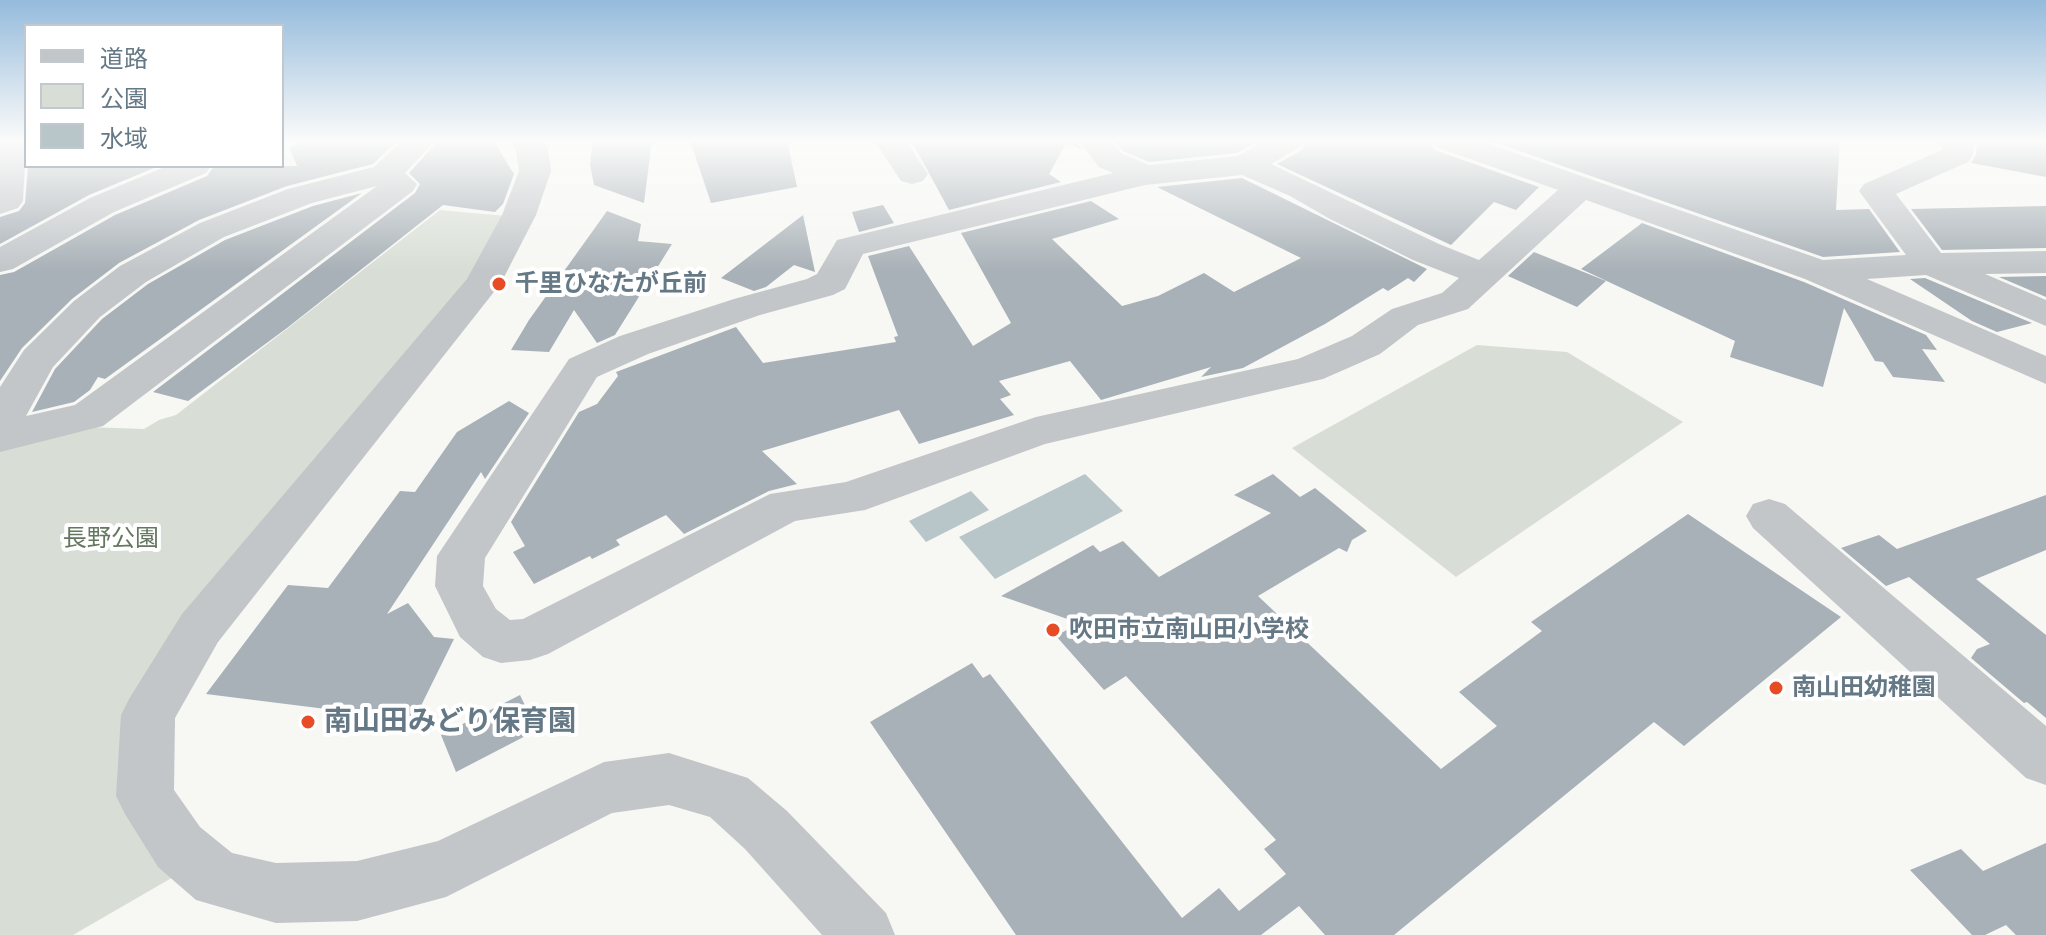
<!DOCTYPE html>
<html>
<head>
<meta charset="utf-8">
<style>
  body { margin:0 }
  #map { position:relative; width:2046px; height:935px; overflow:hidden; background:#f7f7f4; font-family:"Open Sans","Noto Sans JP",sans-serif }
  canvas { display:block }
  .legend { position:absolute; left:24px; top:24px; width:260px; height:144px; box-sizing:border-box; background:#fff; border:2px solid #c1c9ce; margin:0; padding:10px 14px; list-style:none; font-size:24px; color:#657885 }
  .legend li { display:flex; align-items:center; gap:16px; height:40px }
  .legend b { width:40px; border:2px solid #c1c9ce }
</style>
</head>
<body>
<div id="map">
<canvas width="2046" height="935"></canvas>
<ul class="legend">
<li><b style="height:10px;background:#c2c6c9"></b>道路</li>
<li><b style="height:22px;background:#d8ded5"></b>公園</li>
<li><b style="height:22px;background:#b8c6c9"></b>水域</li>
</ul>
</div>
<script>
const ctx = document.querySelector('canvas').getContext('2d');
ctx.lineJoin = 'round';
function paint(path, color) {
  ctx.fillStyle = color;
  ctx.fill(path, 'evenodd');
}
function toPath(rows) {
  const path = new Path2D();
  for (const r of rows) {
    path.moveTo(r[0], r[1]);
    for (let i = 2; i < r.length; i += 2) path.lineTo(r[i], r[i + 1]);
  }
  return path;
}
function strokePath(path, color, width, dash) {
  ctx.strokeStyle = color;
  ctx.lineWidth = width;
  ctx.lineCap = dash ? 'butt' : 'round';
  ctx.setLineDash(dash || []);
  ctx.stroke(path);
}
function write(font, color, halo, rows, align = 'center') {
  ctx.font = font + ' "Open Sans","Noto Sans JP",sans-serif';
  ctx.lineWidth = 8;
  ctx.setLineDash([]);
  ctx.textBaseline = 'middle';
  ctx.strokeStyle = halo;
  ctx.fillStyle = color;
  for (const [text, x, y, turn = 0] of rows) {
    ctx.save();
    ctx.translate(x, y);
    ctx.rotate((+turn || 0) * Math.PI / 180);
    ctx.textAlign = isNaN(turn) ? turn : align;
    if (halo) ctx.strokeText(text, 0, 0);
    ctx.fillText(text, 0, 0);
    ctx.restore();
  }
}
paint(toPath([
  [440,210,506,216,471,282,129,720,175,876,73,935,0,935,0,447,85,427,144,429,159,420,176,415],
  [1477,345,1567,352,1683,422,1456,577,1292,448]
]), '#d8ded5');
paint(toPath([
  [1085,474,1123,511,995,579,959,537],
  [971,491,989,510,926,542,909,521]
]), '#b8c6c9');
paint(toPath([
  [313,140,398,140,373,164,287,186,199,220,119,263,72,299,22,348,0,381,0,275,14,272,115,215,207,176,214,166,297,166,289,147],
  [439,140,493,140,514,174,503,204,495,212,443,205,287,328,188,401,153,392,415,193,420,184,409,173],
  [593,140,652,140,644,203,594,185,590,165],
  [690,140,787,140,797,187,711,203],
  [911,140,1075,140,1082,150,1067,142,1049,174,1061,182,949,210],
  [1114,140,1260,140,1237,153,1149,162,1123,151],
  [1307,140,1429,140,1435,150,1539,187,1516,210,1494,202,1451,245,1277,164,1302,150],
  [1488,140,1840,140,1836,210,1869,209,1900,252,1823,257],
  [1977,140,2046,140,2046,177,1971,163,1976,155],
  [28,166,159,166,89,195,0,244,0,217,19,211,25,203],
  [1242,178,1427,269,1414,282,1408,278,1388,291,1383,288,1325,324,1243,368,1201,377,1211,367,1101,400,1070,361,999,381,1011,395,1000,399,1014,415,919,444,899,410,762,451,797,484,769,491,684,534,666,515,616,540,620,545,592,559,590,556,534,584,513,552,525,546,511,522,579,412,597,404,618,376,616,372,736,327,763,363,896,342,894,337,898,336,868,256,909,246,973,346,1011,323,961,233,1091,201,1119,219,1052,239,1122,306,1158,296,1204,273,1234,292,1301,258,1157,187],
  [362,193,105,379,98,377,90,390,74,402,32,412,55,369,102,319,148,284,225,240,313,206],
  [883,205,894,223,859,232,852,212],
  [2046,206,2046,248,1942,250,1911,209],
  [607,211,641,224,638,241,672,244,615,335,597,343,574,310,549,352,511,350,529,320],
  [803,215,815,272,794,265,766,287,754,291,721,278],
  [1642,223,1804,282,1926,335,1937,350,1922,349,1945,382,1893,377,1883,362,1875,361,1844,308,1823,387,1730,357,1735,341,1581,269],
  [1534,252,1606,281,1577,307,1508,276],
  [2046,276,2046,297,1999,277],
  [1925,278,2032,323,1997,332,1972,321,1910,279],
  [509,401,529,413,485,479,481,472,387,614,408,603,434,637,454,639,414,720,206,694,288,585,328,588,400,491,415,492,457,432],
  [1273,474,1300,497,1315,488,1367,531,1352,540,1347,552,1339,548,1258,596,1441,769,1497,726,1459,692,1542,631,1531,622,1688,514,1841,617,1684,746,1654,722,1394,935,1325,935,1299,906,1261,935,1016,935,870,722,972,663,983,678,990,674,1182,918,1219,888,1239,911,1286,874,1264,849,1276,840,1126,676,1104,690,1056,636,1079,623,1001,596,1093,545,1100,552,1123,541,1159,577,1271,513,1234,495],
  [2046,495,2046,550,1976,579,2046,635,2046,718,2027,702,2024,703,1971,658,1977,649,1990,644,1909,577,1886,586,1841,548,1879,535,1897,549],
  [520,695,537,730,456,772,441,735],
  [2046,843,2046,935,2016,935,2006,925,1985,935,1972,935,1910,870,1961,849,1983,871]
]), '#a8b1b7');
paint(toPath([
  [0,140,23,140,26,144,23,201,18,208,0,214,0,140],
  [403,140,436,140,405,173,417,184,413,191,103,426,0,452,0,387,24,350,74,301,120,266,200,223,288,189,374,167,403,140],
  [377,186,75,405,26,416,53,367,100,317,146,282,224,237,312,203,377,186],
  [510,140,541,140,548,149,551,171,536,215,501,283,218,642,175,718,174,790,200,827,232,853,276,863,357,861,438,841,604,762,669,753,748,778,787,811,886,913,895,935,822,935,745,849,710,817,669,805,612,813,446,897,357,921,276,923,196,900,158,867,125,814,116,796,121,715,129,699,182,614,467,279,502,215,519,171,516,150,510,140],
  [874,140,905,140,928,174,923,181,912,184,901,181,874,140],
  [1078,140,1110,140,1121,153,1149,165,1238,156,1266,140,1304,140,1300,147,1271,164,1439,244,1479,260,1558,190,1436,147,1432,140,1478,140,1823,260,1906,255,1859,191,1864,184,1942,150,1943,140,1974,140,1973,155,1968,162,1896,194,1941,253,2046,251,2046,273,1985,274,2046,300,2046,326,1926,275,1867,279,2046,356,2046,384,1805,279,1586,200,1468,309,1418,325,1380,354,1323,379,1045,444,865,510,795,521,548,654,530,660,501,663,483,657,460,637,435,586,437,556,569,359,620,336,734,299,807,279,817,274,837,240,1113,173,1099,167,1078,140],
  [1242,175,1290,196,1330,219,1413,260,1459,278,1442,293,1392,309,1352,336,1298,359,1036,417,846,482,770,494,523,619,510,620,496,609,483,586,485,558,597,377,648,354,760,315,833,295,845,289,863,254,1145,185,1242,175],
  [167,166,211,166,206,173,114,212,13,269,0,272,0,247,90,198,167,166],
  [1769,499,1785,504,2046,726,2046,785,2026,778,1753,528,1746,516,1753,504,1769,499]
]), '#c2c6c9');
const sky = ctx.createLinearGradient(0, 0, 0, 271);
sky.addColorStop(0, '#95bbdc');
sky.addColorStop(0.52, '#fbfbfa');
sky.addColorStop(1, '#fbfbfa00');
ctx.fillStyle = sky;
ctx.fillRect(0, 0, 2046, 271);
for (const [x, y, r, color] of [
  [499,284,8,"#e74c24"],
  [1053,630,8,"#e74c24"],
  [1776,688,8,"#e74c24"],
  [308,722,8,"#e74c24"]
]) {
  const dot = new Path2D();
  dot.arc(x, y, r, 0, 2 * Math.PI);
  ctx.fillStyle = color;
  ctx.fill(dot);
  strokePath(dot, '#fff', 3);
}
write('bold 24px', '#657885', '#fff', [
  ["千里ひなたが丘前",515,284],
  ["吹田市立南山田小学校",1069,630],
  ["南山田幼稚園",1792,688]
], 'left');
write('24px', '#667760', '#fff', [
  ["長野公園",111,539]
]);
write('bold 28px', '#657885', '#fff', [
  ["南山田みどり保育園",324,722]
], 'left');
</script>
</body>
</html>
